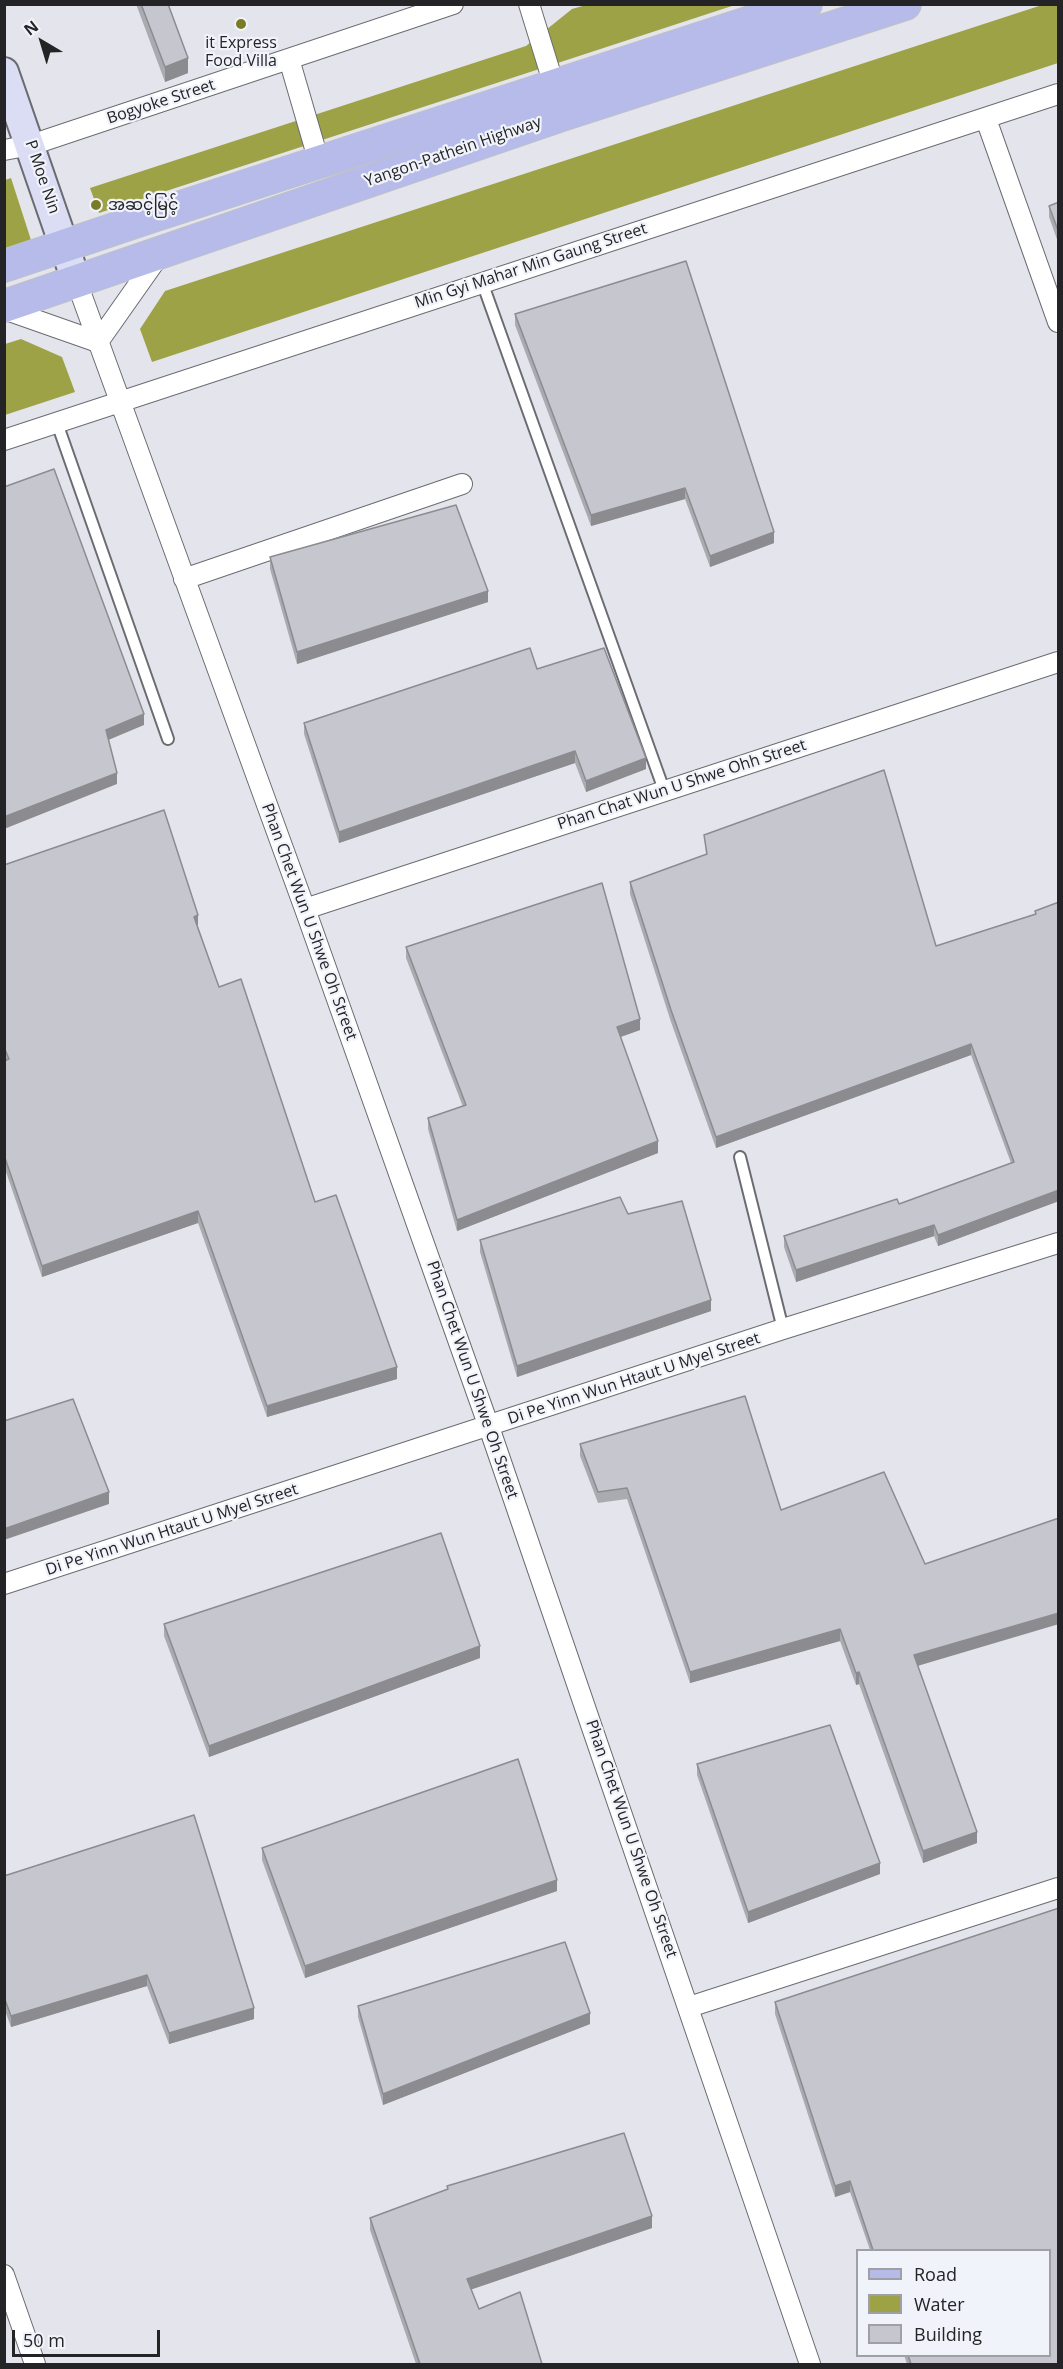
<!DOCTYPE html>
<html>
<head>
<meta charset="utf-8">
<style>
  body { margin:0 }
  #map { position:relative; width:1063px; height:2369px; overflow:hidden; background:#e4e5ec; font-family:"Open Sans",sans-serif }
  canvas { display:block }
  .frame { position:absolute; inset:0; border:6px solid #242427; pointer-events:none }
  .legend { position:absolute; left:856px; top:2249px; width:195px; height:108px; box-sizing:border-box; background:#f1f3fa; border:2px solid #9fa0a6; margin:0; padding:8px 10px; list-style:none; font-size:18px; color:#242427 }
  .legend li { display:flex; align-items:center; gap:12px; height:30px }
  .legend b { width:30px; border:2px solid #9fa0a6 }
  .north { position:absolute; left:12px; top:12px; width:60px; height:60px; -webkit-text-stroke:4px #f1f3fa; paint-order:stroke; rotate:322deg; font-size:16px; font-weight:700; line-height:24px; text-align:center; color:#242427 }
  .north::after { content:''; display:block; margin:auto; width:21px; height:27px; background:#242427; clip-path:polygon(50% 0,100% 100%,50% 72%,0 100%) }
  .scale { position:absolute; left:12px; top:2330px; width:148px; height:27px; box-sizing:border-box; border:3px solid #242427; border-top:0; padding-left:8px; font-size:18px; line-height:21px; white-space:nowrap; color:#242427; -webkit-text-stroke:4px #f1f3fa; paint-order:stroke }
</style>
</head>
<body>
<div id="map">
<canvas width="1063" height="2369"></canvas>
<div class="frame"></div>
<ul class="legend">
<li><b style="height:8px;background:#b6bbe9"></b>Road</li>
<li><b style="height:16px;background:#9ea246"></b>Water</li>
<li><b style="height:16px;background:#c6c7ce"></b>Building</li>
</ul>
<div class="north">N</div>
<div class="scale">50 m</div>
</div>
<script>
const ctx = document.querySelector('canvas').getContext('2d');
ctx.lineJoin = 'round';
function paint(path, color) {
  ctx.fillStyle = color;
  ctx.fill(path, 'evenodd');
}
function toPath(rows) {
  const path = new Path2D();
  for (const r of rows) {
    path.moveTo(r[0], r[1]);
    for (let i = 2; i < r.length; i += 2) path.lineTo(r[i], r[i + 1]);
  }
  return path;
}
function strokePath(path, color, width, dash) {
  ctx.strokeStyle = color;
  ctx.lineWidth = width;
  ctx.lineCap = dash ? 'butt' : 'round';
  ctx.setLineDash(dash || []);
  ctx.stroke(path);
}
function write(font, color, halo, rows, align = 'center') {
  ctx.font = font + ' "Open Sans","Noto Sans Myanmar",sans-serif';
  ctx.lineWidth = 4.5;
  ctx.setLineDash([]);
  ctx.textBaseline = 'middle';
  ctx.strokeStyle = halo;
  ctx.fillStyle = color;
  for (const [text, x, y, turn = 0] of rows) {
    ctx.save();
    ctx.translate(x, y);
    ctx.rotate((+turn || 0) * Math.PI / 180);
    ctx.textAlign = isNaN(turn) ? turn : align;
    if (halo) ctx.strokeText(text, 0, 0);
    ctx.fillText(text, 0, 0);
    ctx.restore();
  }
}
paint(toPath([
  [586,5,735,5,99,213,90,188,526,46,572,9],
  [1042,5,1058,5,1058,63,152,362,140,329,165,291],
  [11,178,31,240,5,249,5,180],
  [21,339,62,357,75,392,5,415,5,344]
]), '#9ea246');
const lane = toPath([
  [482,282,664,790],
  [57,423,168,739],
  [740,1157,783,1329]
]);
const street = toPath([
  [529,4,554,85],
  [289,59,319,162],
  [986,119,1058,322],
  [4,150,31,145,453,4],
  [77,283,305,909,489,1427,810,2364],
  [4,309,98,342,160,254],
  [4,440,1058,94],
  [184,579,462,484],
  [305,909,1058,662],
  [4,1584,783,1329,1058,1243],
  [689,2007,1058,1888],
  [4,2275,35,2364]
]);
const secondary = toPath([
  [4,72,77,283]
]);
const primary = toPath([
  [4,266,150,217,806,4],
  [4,306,562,115,905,4]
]);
strokePath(lane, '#6b6c72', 14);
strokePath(street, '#6b6c72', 22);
strokePath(secondary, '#6b6c72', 32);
strokePath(primary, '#c2c2c3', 34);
strokePath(lane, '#fff', 10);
strokePath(street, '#fff', 20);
strokePath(secondary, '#dbddf4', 28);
strokePath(primary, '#b6bbe9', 32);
paint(toPath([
  [136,4,168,4,188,73,165,82],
  [1059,202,1059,245,1049,217,1049,206],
  [515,314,774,543,710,567,685,499,591,526,515,325],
  [270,557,488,602,297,664,270,569],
  [537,669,646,769,586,792,575,763,339,843,304,734,304,723],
  [704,835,936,946,1035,914,1035,911,1059,902,1059,1201,938,1246,934,1236,796,1282,784,1247,784,1236,899,1204,1011,1163,971,1055,716,1148,671,1022,630,894,630,882,706,854],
  [4,865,198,927,219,987,315,1202,397,1379,267,1417,198,1223,42,1277,4,1166],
  [406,947,640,1030,621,1037,658,1153,457,1231,428,1129,428,1118,463,1107,406,958],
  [628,1214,711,1311,517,1377,480,1252,480,1240],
  [580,1444,781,1510,918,1666,977,1843,923,1863,859,1684,856,1685,840,1641,690,1683,627,1499,598,1503,580,1456],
  [164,1624,480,1658,209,1757,164,1636],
  [697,1764,880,1874,748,1923,697,1775],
  [262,1848,557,1891,305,1978,262,1860],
  [4,1876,254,2019,169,2044,147,1986,11,2027,4,2008],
  [1059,1908,1059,2364,907,2364,904,2355,1050,2355,1050,2250,870,2250,850,2192,835,2197,775,2014,775,2002],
  [358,2006,590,2024,383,2105,358,2017],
  [447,2186,652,2228,471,2289,479,2309,542,2364,416,2364,370,2230,370,2218,447,2190]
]), '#aaabb1');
paint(toPath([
  [188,58,188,73,165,82,165,67],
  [685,488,685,499,591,526,591,515],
  [774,532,774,543,710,567,710,556],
  [488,591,488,602,297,664,297,652],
  [144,714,144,725,106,741,106,730],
  [575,751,575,763,339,843,339,832],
  [646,758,646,769,586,792,586,781],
  [117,773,117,784,4,829,4,817],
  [198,915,198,927,194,917],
  [640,1019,640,1030,617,1038,617,1027],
  [971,1044,971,1055,716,1148,716,1137],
  [658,1141,658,1153,457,1231,457,1220],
  [1059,1190,1059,1201,938,1246,938,1235],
  [198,1211,198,1223,42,1277,42,1266],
  [934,1225,934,1236,796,1282,796,1270],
  [711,1300,711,1311,517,1377,517,1366],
  [397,1367,397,1379,267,1417,267,1406],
  [109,1492,109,1504,4,1540,4,1529],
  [1059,1613,1059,1624,914,1667,914,1655],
  [840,1629,840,1641,690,1683,690,1672],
  [480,1646,480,1658,209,1757,209,1746],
  [859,1672,859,1684,856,1685,856,1673],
  [977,1832,977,1843,923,1863,923,1851],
  [880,1863,880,1874,748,1923,748,1912],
  [557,1880,557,1891,305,1978,305,1966],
  [147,1975,147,1986,11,2027,11,2016],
  [254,2008,254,2019,169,2044,169,2033],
  [590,2013,590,2024,383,2105,383,2094],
  [850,2181,850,2192,835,2197,835,2186],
  [652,2216,652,2228,467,2291,467,2279]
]), '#8b8b90');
const building = toPath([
  [141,4,168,4,188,58,165,67,141,4],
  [1059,202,1059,233,1049,206,1059,202],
  [686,261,774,532,710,556,685,488,591,515,515,314,686,261],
  [54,469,144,714,106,730,117,773,4,817,4,487,54,469],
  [456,505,488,591,297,652,270,557,456,505],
  [530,648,537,669,604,648,646,758,586,781,575,751,339,832,304,723,530,648],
  [884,770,936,946,1036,914,1035,911,1059,902,1059,1190,938,1235,934,1225,796,1270,784,1236,897,1199,899,1204,1014,1162,971,1044,716,1137,671,1010,630,882,707,854,704,835,884,770],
  [164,810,198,915,194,917,219,987,241,979,315,1202,336,1195,397,1367,267,1406,198,1211,42,1266,4,1155,4,1061,9,1059,4,1047,4,865,164,810],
  [602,883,640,1019,617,1027,658,1141,457,1220,428,1118,466,1105,406,947,602,883],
  [620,1197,628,1214,682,1201,711,1300,517,1366,480,1240,620,1197],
  [745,1396,781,1510,884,1472,925,1564,1059,1518,1059,1613,914,1655,977,1832,923,1851,859,1672,856,1673,840,1629,690,1672,627,1488,598,1492,580,1444,745,1396],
  [73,1399,109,1492,4,1529,4,1421,73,1399],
  [441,1533,480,1646,209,1746,164,1624,441,1533],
  [830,1725,880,1863,748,1912,697,1764,830,1725],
  [518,1759,557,1880,305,1966,262,1848,518,1759],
  [194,1815,254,2008,169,2033,147,1975,11,2016,4,1997,4,1876,194,1815],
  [1059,1908,1059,2364,911,2364,908,2355,1050,2355,1050,2250,873,2250,850,2181,835,2186,775,2002,1059,1908],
  [565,1942,590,2013,383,2094,358,2006,565,1942],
  [624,2133,652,2216,467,2279,479,2309,520,2292,542,2364,420,2364,370,2218,448,2189,447,2186,624,2133]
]);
paint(building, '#c6c7ce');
strokePath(building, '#8b8b90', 1.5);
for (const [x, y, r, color] of [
  [241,24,6,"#797c25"],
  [96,205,6,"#797c25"]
]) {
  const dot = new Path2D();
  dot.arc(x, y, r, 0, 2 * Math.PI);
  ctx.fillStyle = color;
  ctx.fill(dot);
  strokePath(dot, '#f1f3fa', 2);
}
write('16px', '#242427', '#f1f3fa', [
  ["it Express",241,43],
  ["Food Villa",241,61],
  ["အဆင့်မြင့်",108,205,"left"]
]);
write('16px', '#242427', '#f1f3fa', [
  ["Bogyoke Street",161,102,-18],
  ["Yangon-Pathein Highway",453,152,-19],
  ["P Moe Nin",42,177,71],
  ["Min Gyi Mahar Min Gaung Street",531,266,-18],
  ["Phan Chat Wun U Shwe Ohh Street",682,785,-18],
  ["Phan Chet Wun U Shwe Oh Street",309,922,70],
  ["Di Pe Yinn Wun Htaut U Myel Street",634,1379,-18],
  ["Phan Chet Wun U Shwe Oh Street",472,1380,71],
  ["Di Pe Yinn Wun Htaut U Myel Street",172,1530,-18],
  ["Phan Chet Wun U Shwe Oh Street",631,1839,71]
]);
</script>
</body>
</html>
